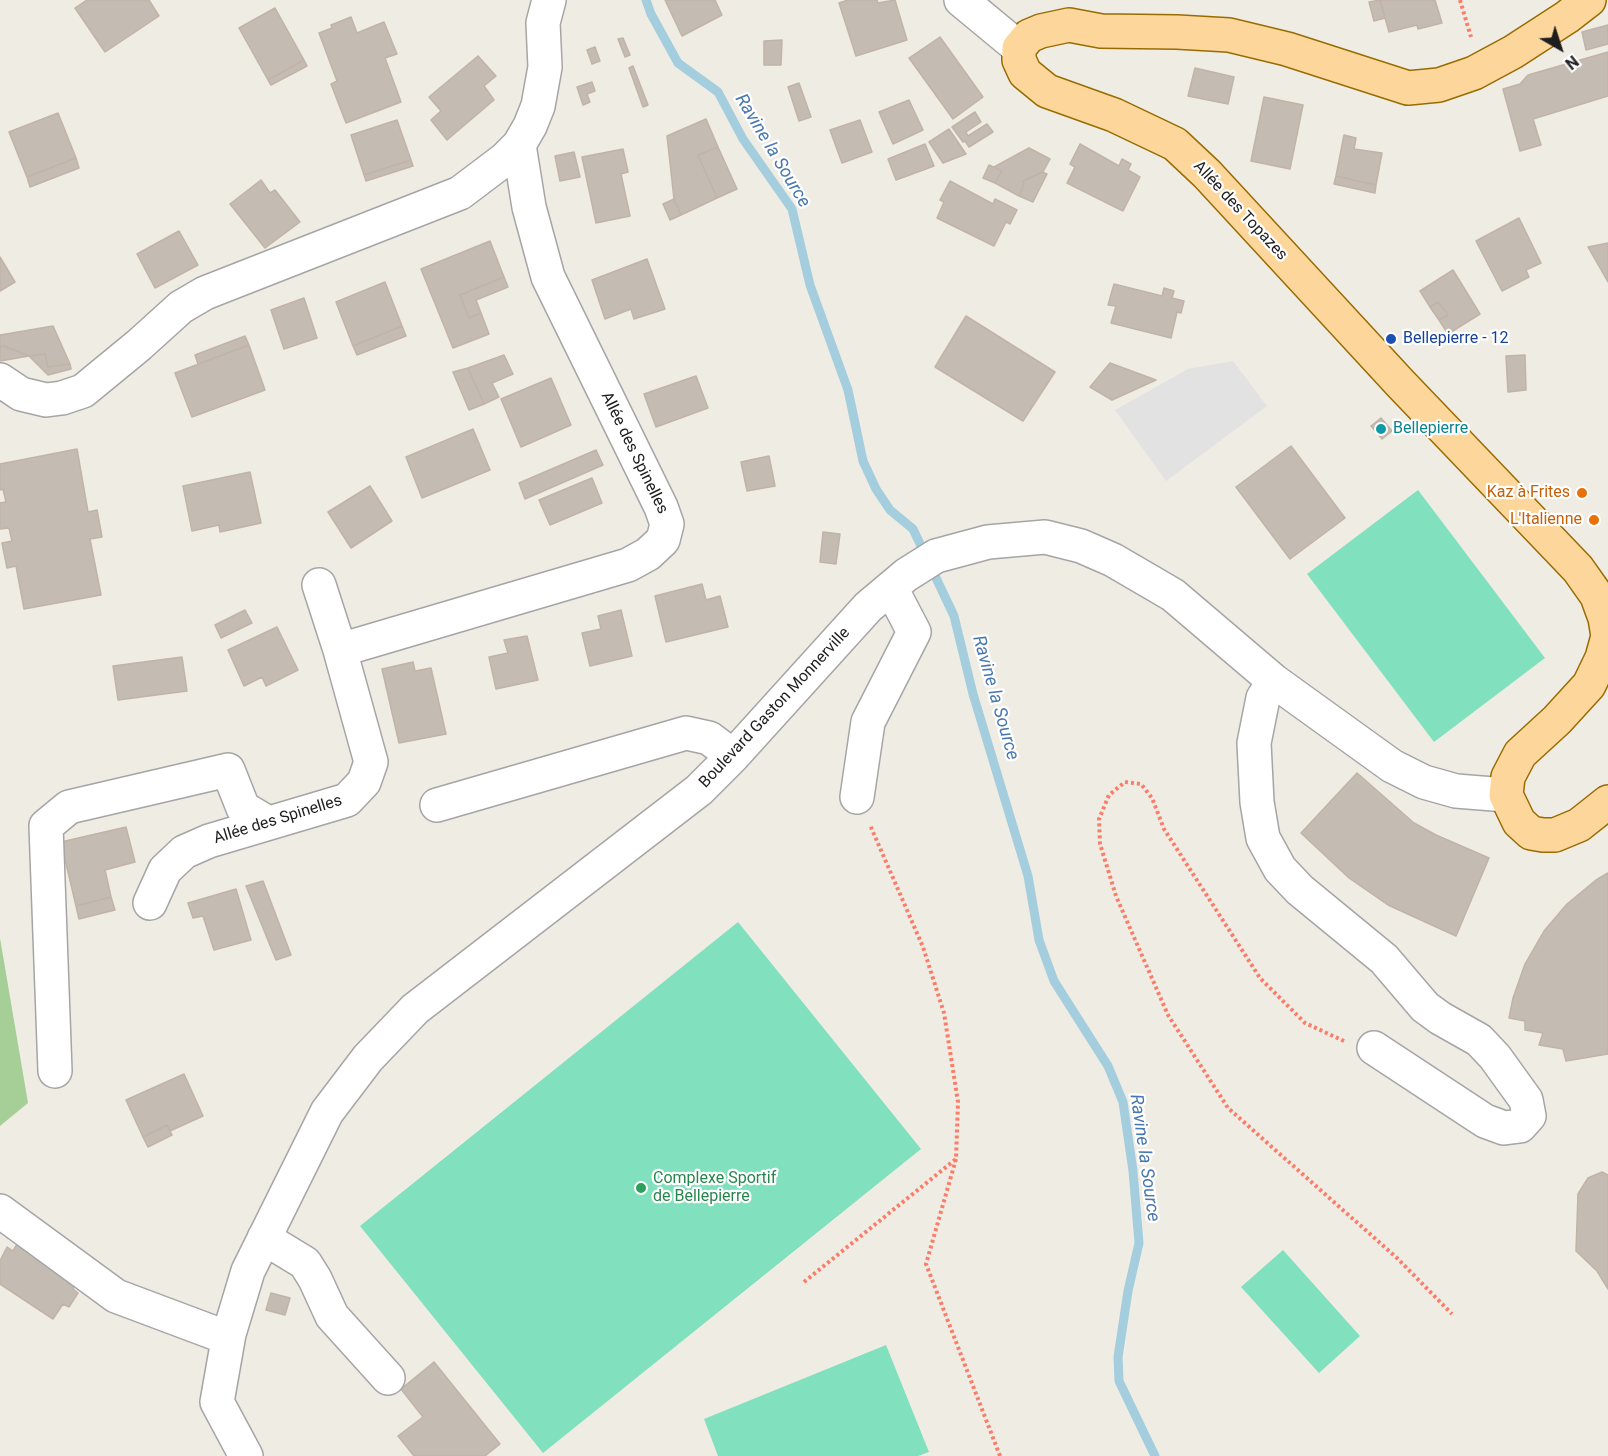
<!DOCTYPE html>
<html>
<head>
<meta charset="utf-8">
<style>
  body { margin:0 }
  #map { position:relative; width:1608px; height:1456px; overflow:hidden; background:#efece4; font-family:Roboto,sans-serif }
  canvas { display:block }
  .north { position:absolute; left:1530px; top:18px; width:60px; height:60px; -webkit-text-stroke:4px #fff; paint-order:stroke; rotate:141deg; font-size:16px; font-weight:700; line-height:24px; text-align:center; color:#1e1e1e }
  .north::after { content:''; display:block; margin:auto; width:21px; height:27px; background:#1e1e1e; clip-path:polygon(50% 0,100% 100%,50% 72%,0 100%) }
</style>
</head>
<body>
<div id="map">
<canvas width="1608" height="1456"></canvas>
<div class="north">N</div>
</div>
<script>
const ctx = document.querySelector('canvas').getContext('2d');
ctx.lineJoin = 'round';
function paint(path, color) {
  ctx.fillStyle = color;
  ctx.fill(path, 'evenodd');
}
function toPath(rows) {
  const path = new Path2D();
  for (const r of rows) {
    path.moveTo(r[0], r[1]);
    for (let i = 2; i < r.length; i += 2) path.lineTo(r[i], r[i + 1]);
  }
  return path;
}
function strokePath(path, color, width, dash) {
  ctx.strokeStyle = color;
  ctx.lineWidth = width;
  ctx.lineCap = dash ? 'butt' : 'round';
  ctx.setLineDash(dash || []);
  ctx.stroke(path);
}
function write(font, color, halo, rows, align = 'center') {
  ctx.font = font + ' Roboto,sans-serif';
  ctx.lineWidth = 4.5;
  ctx.setLineDash([]);
  ctx.textBaseline = 'middle';
  ctx.strokeStyle = halo;
  ctx.fillStyle = color;
  for (const [text, x, y, turn = 0] of rows) {
    ctx.save();
    ctx.translate(x, y);
    ctx.rotate((+turn || 0) * Math.PI / 180);
    ctx.textAlign = isNaN(turn) ? turn : align;
    if (halo) ctx.strokeText(text, 0, 0);
    ctx.fillText(text, 0, 0);
    ctx.restore();
  }
}
paint(toPath([
  [0,938,28,1103,0,1126]
]), '#a6cf98');
paint(toPath([
  [1418,490,1545,658,1434,742,1307,574],
  [738,922,921,1149,543,1453,360,1226],
  [1283,1250,1360,1336,1319,1373,1241,1287],
  [886,1345,929,1452,918,1456,718,1456,704,1419]
]), '#81e0be');
paint(toPath([
  [1233,361,1267,406,1166,481,1115,410,1188,369]
]), '#e2e2e2');
strokePath(toPath([
  [646,0,651,14,678,63,718,92,743,139,792,209,810,285,848,390,863,461,876,489,890,510,913,529,954,616,973,694,1028,876,1039,940,1054,981,1108,1066,1123,1102,1133,1171,1139,1243,1128,1291,1118,1357,1119,1381,1155,1456]
]), '#a4cede', 9);
const building = toPath([
  [87,0,149,0,159,16,105,52,75,8,87,0],
  [665,0,715,0,722,15,682,36,665,0],
  [848,0,877,0,878,3,895,0,907,40,856,56,839,3,848,0],
  [1380,0,1435,0,1442,23,1418,29,1417,25,1389,32,1380,0],
  [1380,0,1385,18,1374,21,1369,2,1380,0],
  [275,8,304,60,268,80,239,28,275,8],
  [351,17,357,33,384,22,397,54,385,58,401,102,346,123,331,84,337,81,319,33,332,28,331,25,351,17],
  [1608,25,1608,44,1586,50,1582,32,1608,25],
  [940,37,983,97,953,119,909,58,940,37],
  [623,38,630,55,625,57,618,39,623,38],
  [782,40,781,65,764,65,764,41,782,40],
  [595,47,600,61,592,64,587,50,595,47],
  [1608,52,1608,96,1533,119,1541,145,1520,151,1503,89,1520,84,1528,75,1608,52],
  [478,56,496,76,484,86,494,100,447,140,431,120,441,111,429,97,478,56],
  [304,60,307,66,271,85,268,80,304,60],
  [633,66,648,105,643,107,629,68,633,66],
  [1195,68,1234,77,1228,104,1188,96,1195,68],
  [592,82,595,91,587,94,590,102,583,105,577,87,592,82],
  [799,83,811,117,799,121,788,87,799,83],
  [1264,97,1303,105,1290,169,1251,161,1264,97],
  [909,100,923,130,893,144,879,112,909,100],
  [975,112,981,122,966,132,968,136,987,124,993,132,969,147,965,141,963,142,952,127,975,112],
  [58,113,76,158,27,177,9,132,58,113],
  [706,119,718,147,698,155,717,198,681,215,674,199,667,136,706,119],
  [397,120,411,160,364,175,351,135,397,120],
  [860,120,872,152,842,163,830,130,860,120],
  [949,129,966,154,943,163,929,142,949,129],
  [1344,135,1356,138,1354,149,1382,153,1376,185,1336,176,1344,135],
  [925,144,934,166,896,180,888,159,925,144],
  [1080,144,1119,166,1122,159,1131,164,1128,170,1140,177,1123,211,1067,183,1075,167,1070,164,1080,144],
  [718,147,737,189,717,198,698,155,718,147],
  [1029,148,1050,159,1043,172,1023,181,1024,184,1019,196,995,183,1002,171,994,167,1029,148],
  [623,149,628,172,621,174,630,216,596,223,582,157,623,149],
  [574,152,580,177,560,181,555,156,574,152],
  [76,158,79,168,30,187,27,177,76,158],
  [411,160,413,166,366,181,364,175,411,160],
  [989,165,1002,171,995,183,983,178,989,165],
  [1042,172,1047,174,1033,202,1019,196,1024,184,1023,181,1042,172],
  [1336,176,1376,185,1375,193,1334,184,1336,176],
  [261,180,270,193,275,190,300,222,265,248,230,204,261,180],
  [950,181,993,204,995,199,1017,210,1010,224,1006,222,994,246,937,218,944,202,940,200,950,181],
  [674,199,681,215,670,220,663,204,674,199],
  [1519,218,1541,263,1526,270,1529,277,1502,291,1476,241,1519,218],
  [179,231,198,265,155,288,137,254,179,231],
  [490,241,504,277,460,295,469,318,481,313,489,334,453,348,421,269,490,241],
  [1608,243,1608,282,1588,247,1608,243],
  [0,257,15,282,0,291,0,257],
  [647,259,665,309,634,319,631,309,605,319,592,280,647,259],
  [1453,270,1480,314,1448,334,1439,320,1448,315,1438,302,1430,307,1420,291,1453,270],
  [504,277,508,287,476,300,481,313,469,318,460,295,504,277],
  [385,282,402,326,353,346,336,302,385,282],
  [1114,284,1162,296,1164,288,1174,291,1172,298,1184,301,1181,313,1177,312,1171,338,1111,323,1116,306,1108,305,1114,284],
  [304,298,317,338,284,349,271,310,304,298],
  [1438,302,1448,315,1439,320,1430,307,1438,302],
  [966,316,1055,372,1023,421,935,367,966,316],
  [53,326,70,364,48,367,45,354,29,356,4,346,0,347,0,335,53,326],
  [402,326,406,336,357,355,353,346,402,326],
  [245,336,249,345,198,364,195,355,245,336],
  [249,345,265,390,192,417,175,373,249,345],
  [4,346,29,356,0,361,0,347,4,346],
  [45,354,48,367,70,364,71,369,48,375,29,356,45,354],
  [504,355,513,374,492,383,499,397,484,404,468,368,504,355],
  [1525,355,1526,390,1508,392,1506,356,1525,355],
  [1110,363,1156,380,1112,400,1090,387,1110,363],
  [468,368,484,404,469,410,453,372,468,368],
  [696,376,708,408,656,427,644,394,696,376],
  [551,378,571,425,521,447,501,399,551,378],
  [1381,418,1392,431,1382,439,1371,426,1381,418],
  [473,429,490,470,422,498,406,457,473,429],
  [1291,446,1345,518,1290,559,1236,487,1291,446],
  [77,449,88,512,97,510,102,537,90,539,101,595,24,609,16,566,7,568,2,543,12,541,9,528,0,529,0,503,6,502,3,489,0,490,0,464,77,449],
  [596,450,603,465,525,499,519,483,596,450],
  [769,456,775,486,747,491,741,462,769,456],
  [250,472,261,523,220,532,219,525,192,531,183,486,250,472],
  [592,478,602,503,550,525,539,500,592,478],
  [370,486,392,521,351,548,328,512,370,486],
  [823,532,840,534,836,564,820,562,823,532],
  [702,584,706,600,720,596,728,627,666,642,655,596,702,584],
  [245,610,252,623,221,638,215,625,245,610],
  [621,610,632,656,590,666,582,633,601,629,598,616,621,610],
  [277,627,298,670,266,686,262,677,244,686,228,650,277,627],
  [527,636,538,680,496,689,489,657,508,653,504,640,527,636],
  [182,657,187,691,118,700,113,666,182,657],
  [413,662,415,671,431,668,446,734,399,743,382,669,413,662],
  [1357,773,1414,823,1436,835,1489,858,1456,936,1388,905,1349,878,1301,833,1357,773],
  [126,827,135,862,105,870,111,897,76,906,61,842,126,827],
  [1608,873,1608,1054,1566,1061,1563,1049,1539,1045,1543,1033,1525,1030,1525,1021,1509,1018,1513,998,1525,964,1544,931,1567,904,1596,880,1608,873],
  [263,881,291,955,276,960,246,886,263,881],
  [236,889,251,940,214,950,203,916,193,918,188,903,236,889],
  [111,897,115,910,79,919,76,906,111,897],
  [184,1074,203,1116,170,1131,167,1125,143,1137,126,1100,184,1074],
  [167,1125,172,1135,148,1147,143,1137,167,1125],
  [1602,1172,1608,1175,1608,1289,1597,1271,1576,1251,1578,1194,1588,1178,1602,1172],
  [20,1239,80,1279,73,1289,78,1293,69,1307,63,1304,53,1319,0,1284,0,1261,7,1247,13,1251,20,1239],
  [271,1293,290,1298,285,1315,266,1310,271,1293],
  [434,1362,500,1444,485,1456,414,1456,398,1436,423,1417,401,1389,434,1362]
]);
paint(building, '#c4bcb3');
strokePath(building, '#c1b3a6', 1.5);
const minor = toPath([
  [961,0,1019,48],
  [0,380,21,394,46,400,62,398,83,391,139,345,181,307,205,293,460,193,505,159,519,145,530,126,538,106,545,67,543,23,549,0],
  [340,650,628,565,648,554,663,540,667,524,661,507,548,277,529,207,519,145],
  [1274,681,1263,698,1254,743,1257,802,1263,838,1280,869,1300,890,1384,959,1425,1007,1440,1018,1479,1040,1495,1057,1526,1100,1529,1116,1520,1126,1504,1128,1485,1121,1374,1048],
  [857,797,868,722,914,632,891,588],
  [437,805,686,733,709,738,733,756],
  [150,903,165,870,184,852,209,841,347,800,364,782,371,762,340,650,319,585],
  [55,1071,46,826,69,807,228,770,243,808,268,823],
  [0,1211,116,1296,228,1338],
  [264,1238,305,1263,315,1279,332,1316,388,1378],
  [246,1456,217,1402,229,1334,248,1271,327,1112,368,1058,415,1009,699,790,733,756,868,607,906,575,936,556,988,542,1045,537,1081,546,1113,560,1173,595,1274,681,1392,766,1424,782,1456,791,1506,795]
]);
const major = toPath([
  [1589,0,1567,17,1513,52,1474,73,1439,85,1408,88,1287,49,1229,35,1177,32,1101,31,1069,25,1041,31,1029,36,1019,48,1019,60,1025,73,1047,91,1114,115,1175,144,1207,174,1400,383,1578,569,1597,596,1605,618,1608,636,1602,658,1589,685,1557,720,1520,754,1508,777,1506,795,1519,822,1531,833,1543,835,1555,835,1579,825,1608,802]
]);
strokePath(minor, '#a5a5a5', 36);
strokePath(major, '#986c00', 36);
strokePath(toPath([
  [1460,0,1471,37],
  [1344,1041,1305,1023,1260,978,1164,829,1152,798,1141,784,1125,782,1109,795,1099,819,1100,844,1116,896,1168,1015,1228,1108,1397,1258,1452,1314],
  [956,1159,926,1264,1000,1456],
  [804,1282,956,1159,958,1102,944,1013,923,947,870,825]
]), '#fb7d69', 4, [3, 3]);
strokePath(minor, '#fff', 33);
strokePath(major, '#fdd69b', 33);
for (const [x, y, r, color] of [
  [1391,339,6,"#1a4fb4"],
  [1381,429,6,"#0f9aa8"],
  [1582,493,6,"#e8710a"],
  [1594,520,6,"#e8710a"],
  [641,1188,6,"#2e9e5b"]
]) {
  const dot = new Path2D();
  dot.arc(x, y, r, 0, 2 * Math.PI);
  ctx.fillStyle = color;
  ctx.fill(dot);
  strokePath(dot, '#fff', 2);
}
write('16px', '#1e1e1e', '#fff', [
  ["Allée des Topazes",1240,211,47],
  ["Allée des Spinelles",634,453,64],
  ["Boulevard Gaston Monnerville",775,708,-47],
  ["Allée des Spinelles",278,820,-17]
]);
write('16px', '#164399', '#fff', [
  ["Bellepierre - 12",1403,339]
], 'left');
write('16px', '#0d838f', '#fff', [
  ["Bellepierre",1393,429]
], 'left');
write('16px', '#c56008', '#fff', [
  ["Kaz à Frites",1570,493],
  ["L'Italienne",1582,520]
], 'right');
write('16px', '#27864d', '#fff', [
  ["Complexe Sportif",653,1179],
  ["de Bellepierre",653,1197]
], 'left');
write('italic 18px', '#4978af', '#fff', [
  ["Ravine la Source",772,151,59],
  ["Ravine la Source",995,698,74],
  ["Ravine la Source",1144,1158,82]
]);
</script>
</body>
</html>
